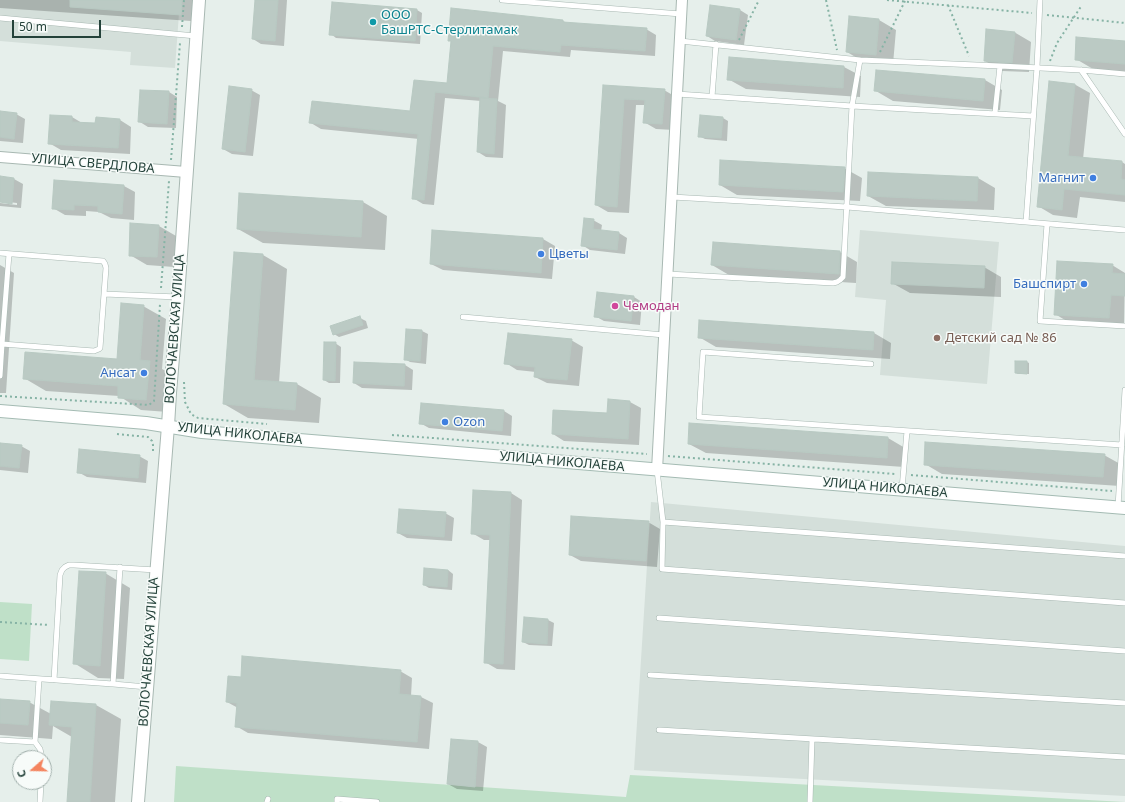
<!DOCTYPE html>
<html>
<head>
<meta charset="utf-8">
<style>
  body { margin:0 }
  #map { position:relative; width:1125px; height:802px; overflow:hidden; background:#e6efeb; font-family:"Noto Sans",sans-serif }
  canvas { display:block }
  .north { position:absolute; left:12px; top:750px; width:40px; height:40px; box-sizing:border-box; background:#f7fbf9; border:1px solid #a3b1ad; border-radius:50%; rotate:250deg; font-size:11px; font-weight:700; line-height:16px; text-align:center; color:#24423a }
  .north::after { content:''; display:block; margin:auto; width:14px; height:18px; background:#f4845f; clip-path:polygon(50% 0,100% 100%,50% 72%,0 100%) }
  .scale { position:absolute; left:12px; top:20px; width:89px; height:18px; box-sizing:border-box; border:2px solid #24423a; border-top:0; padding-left:5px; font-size:12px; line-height:14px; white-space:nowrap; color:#24423a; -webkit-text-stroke:3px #f7fbf9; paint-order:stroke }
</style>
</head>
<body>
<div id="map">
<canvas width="1125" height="802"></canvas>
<div class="north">С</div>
<div class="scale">50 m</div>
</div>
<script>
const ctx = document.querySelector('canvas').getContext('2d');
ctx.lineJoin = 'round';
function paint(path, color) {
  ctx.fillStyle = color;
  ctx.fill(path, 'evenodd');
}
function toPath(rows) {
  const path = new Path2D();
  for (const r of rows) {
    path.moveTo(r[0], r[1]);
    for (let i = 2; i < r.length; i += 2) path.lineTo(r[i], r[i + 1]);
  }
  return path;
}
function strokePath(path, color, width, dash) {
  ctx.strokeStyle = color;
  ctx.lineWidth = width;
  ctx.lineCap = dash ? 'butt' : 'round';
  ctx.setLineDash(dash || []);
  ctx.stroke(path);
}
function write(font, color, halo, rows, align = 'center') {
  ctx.font = font + ' "Noto Sans",sans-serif';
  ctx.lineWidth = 3;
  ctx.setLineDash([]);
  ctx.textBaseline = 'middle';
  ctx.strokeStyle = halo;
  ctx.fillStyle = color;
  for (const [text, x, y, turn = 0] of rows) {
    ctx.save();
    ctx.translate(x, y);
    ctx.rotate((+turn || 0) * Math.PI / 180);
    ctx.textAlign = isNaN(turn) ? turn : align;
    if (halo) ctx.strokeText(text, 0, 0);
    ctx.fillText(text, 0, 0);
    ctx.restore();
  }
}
paint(toPath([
  [0,0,180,0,175,68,130,65,131,52,0,41],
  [860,230,999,242,987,384,880,375,886,300,855,297],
  [651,502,1125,546,1125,796,634,770]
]), '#d4dfda');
paint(toPath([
  [0,602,32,604,29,661,0,659],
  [176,766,626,797,630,775,1125,802,174,802]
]), '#bfe0c8');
paint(toPath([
  [0,0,193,0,191,21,0,8],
  [256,0,287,0,284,46,261,44,253,39],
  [417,10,422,13,420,44,336,38,331,34],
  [740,10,748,15,744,45,715,41,707,36],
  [850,17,879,20,896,30,893,64,864,62,847,52],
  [563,21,567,23,646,29,656,35,655,56,571,50,570,57,503,51,498,101,506,105,503,158,486,157,478,152,481,101,445,98,434,205,423,204,413,198,419,139,321,129,311,123,411,112,414,81,448,84,452,42,449,40],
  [1014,32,1031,42,1029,72,1002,71,985,61],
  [1125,42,1125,72,1093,69,1076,59],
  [844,67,861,76,860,97,746,89,728,79],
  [985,80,1002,90,1000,110,893,101,876,91],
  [1074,84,1090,93,1083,159,1122,162,1125,164,1125,202,1080,197,1077,218,1053,215,1038,206],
  [604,86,664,90,676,97,674,130,656,129,644,122,645,105,636,105,629,213,608,212,596,205],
  [251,90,260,95,253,156,232,154,223,149],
  [169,92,177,97,176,128,148,127,140,122],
  [0,112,16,114,25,119,23,143,0,141],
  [72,117,82,123,96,124,120,120,131,127,130,154,61,150,49,143],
  [723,118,728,121,727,141,705,139,699,136],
  [844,168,862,178,860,201,737,195,720,185],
  [869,173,978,178,995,188,994,210,886,206,868,196],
  [0,177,14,179,23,184,21,208,0,206,0,203,17,205,17,203,0,201],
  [124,186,135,192,134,220,111,218,99,212,86,211,86,216,65,215,53,208],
  [363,202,387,216,385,250,263,243,238,229],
  [593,220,602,225,601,231,619,233,627,238,625,254,590,250,582,245],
  [159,226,176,236,174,267,147,265,130,255],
  [433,231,543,239,555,246,552,279,443,270,431,264],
  [714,244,840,252,857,262,856,283,729,275,712,265],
  [235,253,263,255,287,269,279,383,297,384,321,398,319,423,248,418,224,404],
  [0,265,14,273,6,393,0,393],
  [1112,265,1125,273,1124,326,1070,323,1055,314],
  [984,267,1001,277,1001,297,910,293,892,283],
  [634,297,642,302,640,325,604,321,595,316],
  [143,306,166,319,162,369,172,374,168,412,141,410,119,396,46,391,24,378,118,360],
  [360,318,366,321,368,328,339,337,334,334],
  [407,330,422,331,428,334,426,364,410,362,405,359],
  [874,333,891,343,890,359,716,347,699,337],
  [571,340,583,347,579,386,547,383,535,377,536,372,517,370,506,363],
  [335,343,341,347,340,383,329,383,324,380],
  [1027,362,1029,363,1029,374,1018,374,1016,373],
  [405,365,413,370,412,390,362,388,354,383],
  [630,402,641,408,639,445,564,441,553,434,608,414],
  [504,411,512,416,511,436,429,428,420,423],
  [888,438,905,448,904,467,706,453,689,444],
  [0,444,21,446,30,451,28,473,0,470],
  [1104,455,1122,465,1120,486,942,474,925,464],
  [139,456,148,461,146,483,87,477,78,472],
  [511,493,522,500,515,670,497,669,485,662,491,540,484,540,472,533],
  [445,513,454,518,452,541,407,538,398,533],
  [648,522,660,529,657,567,581,561,570,555],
  [448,570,453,574,452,590,429,588,424,585],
  [105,573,130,588,124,679,98,678,74,663],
  [525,618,548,620,554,623,552,646,529,645,523,642],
  [400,671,412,678,411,696,421,697,433,703,429,749,248,733,236,726,238,708,227,702,241,678],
  [0,700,29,702,51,714,52,702,96,705,121,719,115,802,68,802,72,737,53,726,52,739,0,735],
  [452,740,478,742,487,747,483,791,457,789,448,784]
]), '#0003');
const building = toPath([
  [70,0,182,0,181,15,70,7,70,0],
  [255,0,278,0,275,41,252,39,255,0],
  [332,2,417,9,415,41,329,35,332,2],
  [710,5,740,9,736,40,706,36,710,5],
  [451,8,563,20,563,22,647,28,645,51,561,45,560,52,493,46,488,98,435,92,424,200,412,199,418,134,309,123,312,101,410,111,414,80,447,83,451,41,448,41,451,8],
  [849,16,879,19,876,55,846,52,849,16],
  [986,29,1015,32,1012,63,984,61,986,29],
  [1076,37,1125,41,1125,64,1075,60,1076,37],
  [729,57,844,66,843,88,727,80,729,57],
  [876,70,985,79,983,101,874,91,876,70],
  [1049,81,1075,84,1068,156,1122,161,1121,179,1125,180,1125,195,1064,189,1062,210,1037,207,1049,81],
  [603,85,665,89,662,124,643,123,645,100,624,99,617,207,595,205,603,85],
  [229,86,252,89,245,152,222,149,229,86],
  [140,90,169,91,167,124,138,122,140,90],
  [480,98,497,99,494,154,477,152,480,98],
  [0,111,17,113,14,139,0,137,0,111],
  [50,115,72,116,72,122,95,123,96,117,120,119,118,148,48,144,50,115],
  [700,115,723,117,721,138,698,137,700,115],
  [720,160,845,167,843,192,719,185,720,160],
  [868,172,978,177,977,201,867,196,868,172],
  [0,176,14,178,12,204,0,202,0,176],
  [54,180,124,185,122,214,98,212,98,206,74,205,74,210,52,209,54,180],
  [239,193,363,201,361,237,237,229,239,193],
  [584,218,594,219,593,229,619,232,617,250,581,246,584,218],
  [130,223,159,225,157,257,129,256,130,223],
  [432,230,543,238,541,273,430,264,432,230],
  [713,242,840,251,839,274,711,265,713,242],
  [234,252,263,254,254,380,297,383,295,410,223,404,234,252],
  [1057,261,1113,264,1112,273,1125,274,1125,296,1111,295,1109,318,1054,315,1057,261],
  [892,262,985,266,984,288,891,284,892,262],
  [597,292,634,296,631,321,594,317,597,292],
  [121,303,144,305,140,360,150,361,146,400,118,398,118,386,23,379,25,352,117,359,121,303],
  [360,316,363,325,333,335,330,326,360,316],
  [699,320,874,332,873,350,698,338,699,320],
  [406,329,422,330,420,361,404,360,406,329],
  [508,333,572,339,567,380,534,377,535,367,504,364,508,333],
  [324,342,336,342,335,381,323,380,324,342],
  [1015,361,1027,361,1027,374,1015,373,1015,361],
  [354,362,405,364,404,386,353,383,354,362],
  [608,399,630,401,628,439,552,434,553,410,607,413,608,399],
  [421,403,504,410,502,431,419,424,421,403],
  [689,423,888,437,887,458,688,444,689,423],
  [925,442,1105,454,1103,477,924,465,925,442],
  [0,443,22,445,19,468,0,466,0,443],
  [79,449,140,455,138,478,77,473,79,449],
  [473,490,511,492,503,664,484,663,490,535,471,534,473,490],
  [399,509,446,512,444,537,397,533,399,509],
  [571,516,649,521,646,561,569,555,571,516],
  [424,568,448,570,447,587,423,585,424,568],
  [79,571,106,572,100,666,73,664,79,571],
  [524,617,548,619,547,644,522,642,524,617],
  [242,656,401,670,399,694,421,696,417,742,235,727,237,703,226,702,228,676,241,677,242,656],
  [0,699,30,701,28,725,0,723,0,699],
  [51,701,96,704,90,802,67,802,72,727,49,725,51,701],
  [451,739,478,741,475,787,447,784,451,739]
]);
paint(building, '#bbcac4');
strokePath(building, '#b8c9c2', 1);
const service = toPath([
  [502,0,681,14],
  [0,18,196,36],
  [680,41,860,60,1000,66],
  [1081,70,1125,134],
  [677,94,852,106,1033,116],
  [712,97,716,44],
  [995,113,1000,66,1081,70,1125,74],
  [672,197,847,207,1026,222,1125,230],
  [1026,222,1037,67,1040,0],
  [1047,224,1040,321,1125,326],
  [0,253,103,261,105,264,106,268,104,294],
  [668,274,833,283,837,282,840,280,843,277,852,106,860,60],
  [463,317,664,335],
  [2,344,9,254],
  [871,364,703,352,699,417,1122,445],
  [0,376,2,344,94,351,99,349,100,348,104,294,178,297],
  [657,470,663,522,662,569,1125,603],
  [902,489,907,431],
  [1118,507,1125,390],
  [663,522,1125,556],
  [659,618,1125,651],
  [650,675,1125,703],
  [0,676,113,684,147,687],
  [39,679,35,742,40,749,42,758],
  [54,680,60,575,62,570,65,567,69,565,74,565,156,570],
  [113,684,120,567],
  [659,730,1125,757],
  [0,740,35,742],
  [40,802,41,782],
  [267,802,268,799],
  [337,802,337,799,377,802],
  [810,802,812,739]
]);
const minor = toPath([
  [0,157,186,172],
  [657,470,682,0]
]);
const tertiary = toPath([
  [138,802,168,426,170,393,178,297,199,0]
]);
const secondary = toPath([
  [0,411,146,423,202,432,1125,508]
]);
strokePath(service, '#a8b8b2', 6);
strokePath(minor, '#a8b8b2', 12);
strokePath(tertiary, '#a8b8b2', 14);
strokePath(secondary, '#a4bbb3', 14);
strokePath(toPath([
  [826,0,837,50],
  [887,0,1032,13],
  [948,5,969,56],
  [1047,15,1125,23],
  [182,27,184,0],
  [739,40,759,0],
  [880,52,905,1],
  [1050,61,1057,43,1082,5],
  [171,160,180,43],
  [161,288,169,181],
  [184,382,185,402,191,414,198,418,267,424],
  [0,396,149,405,154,401,160,304],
  [117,434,148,437,152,441,153,445,153,452],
  [392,435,647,454],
  [668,456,895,474],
  [911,475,1112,491],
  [0,622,49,625]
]), '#86b3a5', 2, [2, 3]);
strokePath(service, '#fff', 5);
strokePath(minor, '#fff', 10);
strokePath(tertiary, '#fff', 12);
strokePath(secondary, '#fff', 12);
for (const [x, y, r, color] of [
  [373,22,4,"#0f9aa8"],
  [1093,178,4,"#3f7fe0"],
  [541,254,4,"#3f7fe0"],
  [1084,284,4,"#3f7fe0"],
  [615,306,4,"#d1479c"],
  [937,338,4,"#8d6e63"],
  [144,373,4,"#3f7fe0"],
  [445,422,4,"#3f7fe0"]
]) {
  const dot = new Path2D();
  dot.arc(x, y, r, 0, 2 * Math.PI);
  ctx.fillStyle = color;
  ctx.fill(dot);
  strokePath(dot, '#f7fbf9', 1.5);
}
write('13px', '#0d838f', '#f7fbf9', [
  ["ООО",381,15],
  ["БашРТС-Стерлитамак",381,30]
], 'left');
write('13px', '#24423a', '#f7fbf9', [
  ["УЛИЦА СВЕРДЛОВА",93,164,5],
  ["ВОЛОЧАЕВСКАЯ УЛИЦА",175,329,-86],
  ["УЛИЦА НИКОЛАЕВА",240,434,6],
  ["УЛИЦА НИКОЛАЕВА",562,462,5],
  ["УЛИЦА НИКОЛАЕВА",885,488,5],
  ["ВОЛОЧАЕВСКАЯ УЛИЦА",149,652,-86]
]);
write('13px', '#366cbe', '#f7fbf9', [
  ["Магнит",1085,178],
  ["Цветы",549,254,"left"],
  ["Башспирт",1076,284],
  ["Ансат",136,373],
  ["Ozon",453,422,"left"]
], 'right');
write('13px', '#b23c85', '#f7fbf9', [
  ["Чемодан",623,306]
], 'left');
write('13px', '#785e54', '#f7fbf9', [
  ["Детский сад № 86",945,338]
], 'left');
</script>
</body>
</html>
